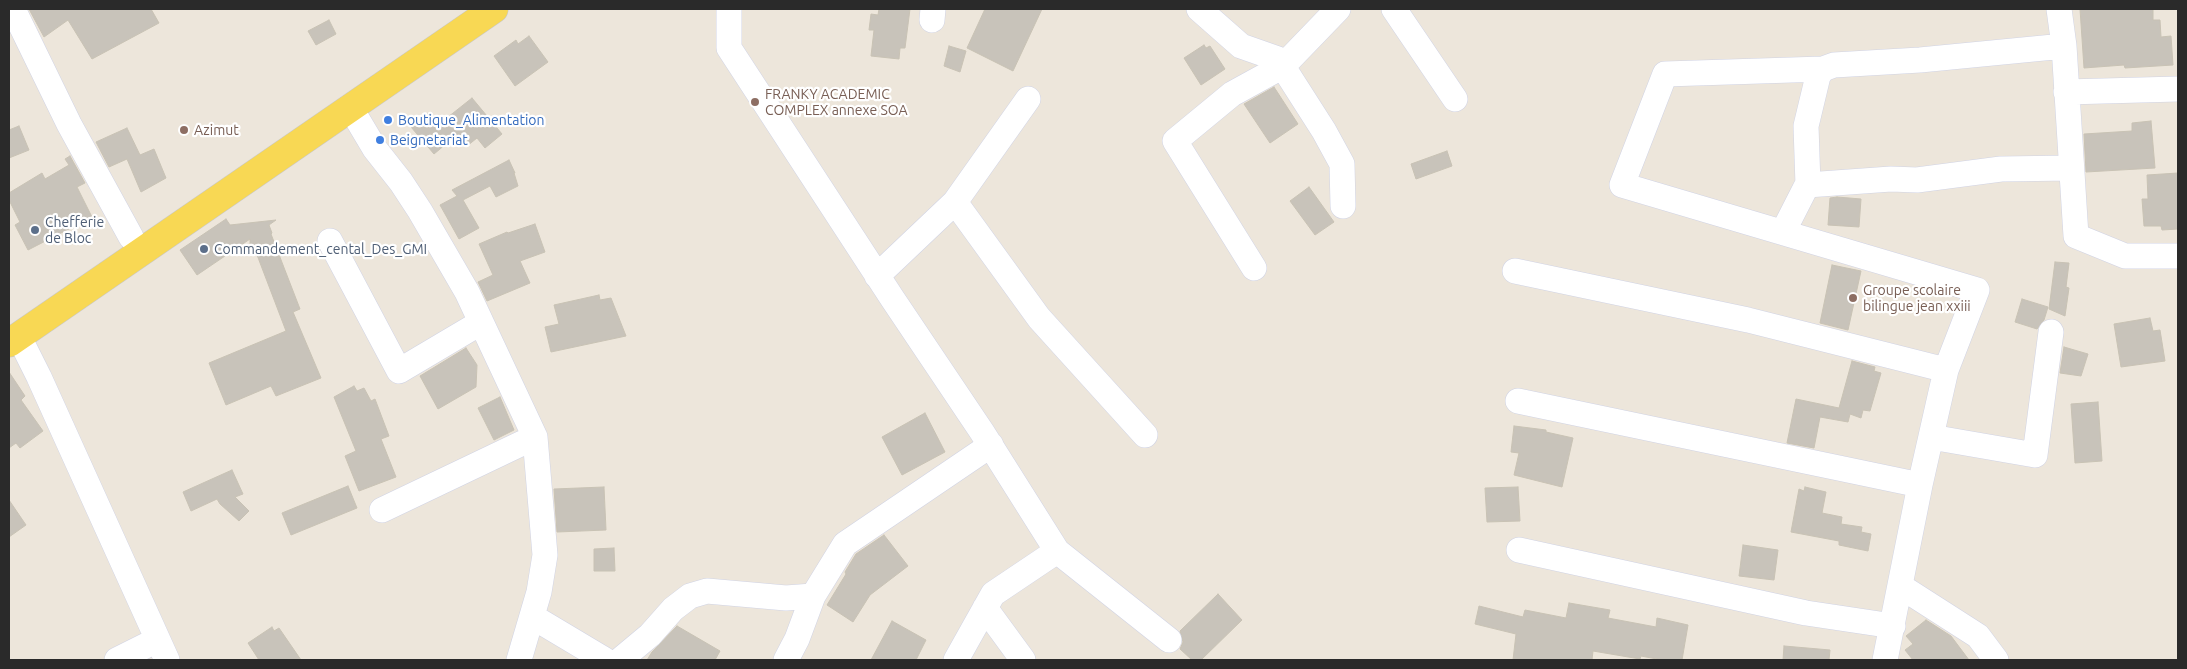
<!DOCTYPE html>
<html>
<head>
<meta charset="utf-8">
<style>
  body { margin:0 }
  #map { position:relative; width:2187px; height:669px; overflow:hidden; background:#ede6db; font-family:Ubuntu,sans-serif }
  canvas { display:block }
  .frame { position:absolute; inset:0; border:10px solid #2a2a2a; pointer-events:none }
</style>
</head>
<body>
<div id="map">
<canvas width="2187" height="669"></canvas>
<div class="frame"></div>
</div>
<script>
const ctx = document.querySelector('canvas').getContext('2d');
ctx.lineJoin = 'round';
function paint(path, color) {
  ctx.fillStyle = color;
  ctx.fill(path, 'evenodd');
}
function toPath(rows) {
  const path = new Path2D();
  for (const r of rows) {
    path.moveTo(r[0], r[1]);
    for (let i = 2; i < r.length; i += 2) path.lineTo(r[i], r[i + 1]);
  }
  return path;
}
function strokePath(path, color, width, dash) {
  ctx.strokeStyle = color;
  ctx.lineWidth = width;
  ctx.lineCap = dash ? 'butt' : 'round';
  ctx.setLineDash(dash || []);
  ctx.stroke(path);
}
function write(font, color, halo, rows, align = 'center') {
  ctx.font = font + ' Ubuntu,sans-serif';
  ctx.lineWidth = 4.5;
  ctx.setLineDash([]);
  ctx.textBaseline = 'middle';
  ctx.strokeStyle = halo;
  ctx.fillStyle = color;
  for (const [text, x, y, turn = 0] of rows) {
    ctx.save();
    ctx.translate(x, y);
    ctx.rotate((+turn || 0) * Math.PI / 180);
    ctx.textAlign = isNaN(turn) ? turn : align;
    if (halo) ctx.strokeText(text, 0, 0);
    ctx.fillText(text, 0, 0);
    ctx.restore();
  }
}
const building = toPath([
  [29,9,151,9,159,23,92,59,68,20,44,37,29,9],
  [879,9,910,9,905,48,900,48,899,59,871,56,874,30,869,30,871,14,878,15,879,9],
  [985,9,1042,9,1013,71,967,48,985,9],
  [2080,9,2153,9,2153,20,2160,20,2161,37,2171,36,2173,65,2125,68,2124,65,2084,68,2080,9],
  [329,20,336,34,316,45,308,31,329,20],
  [529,36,548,62,515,86,494,56,516,40,518,44,529,36],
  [1204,45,1206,48,1210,46,1225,69,1201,85,1184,58,1204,45],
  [949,46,966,51,960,72,944,66,949,46],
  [1274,87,1298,124,1270,143,1244,104,1274,87],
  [472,98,502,134,485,148,477,138,467,146,458,134,434,154,411,127,428,113,438,125,472,98],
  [2151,121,2155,168,2086,172,2084,134,2132,131,2132,123,2151,121],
  [19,126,29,150,9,158,9,130,19,126],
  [127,128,140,155,154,149,166,178,141,192,127,159,109,167,96,142,127,128],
  [1447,151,1452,166,1416,179,1411,164,1447,151],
  [70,156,85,183,77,187,92,217,28,250,15,225,20,222,9,200,9,193,42,173,45,179,69,165,65,159,70,156],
  [509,160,515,173,514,173,518,186,496,197,490,186,463,200,479,228,459,239,440,205,457,196,452,190,509,160],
  [2178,173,2178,229,2162,230,2161,226,2144,226,2142,199,2148,199,2147,175,2178,173],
  [1309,187,1334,222,1315,235,1290,201,1309,187],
  [1837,197,1861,199,1859,227,1828,225,1830,198,1837,197],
  [226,219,230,225,276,220,269,225,272,233,271,234,300,309,293,312,321,378,276,396,271,386,226,405,209,363,286,331,254,247,250,248,250,239,197,275,180,250,226,219],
  [535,224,545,252,520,261,530,283,487,301,478,282,493,275,479,244,507,232,508,233,535,224],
  [2055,262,2069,263,2066,287,2069,288,2065,316,2049,309,2055,262],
  [1832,265,1861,271,1848,330,1820,323,1832,265],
  [599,295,600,300,611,298,626,336,551,352,545,327,559,324,554,305,599,295],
  [2022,299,2048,307,2044,320,2037,329,2015,322,2022,299],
  [2150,318,2153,331,2160,330,2165,361,2121,367,2114,324,2150,318],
  [2064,347,2088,354,2081,376,2060,373,2064,347],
  [466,348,477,365,476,387,438,409,420,376,466,348],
  [1852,361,1875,367,1874,371,1881,373,1870,411,1863,410,1861,418,1850,414,1848,422,1820,417,1814,448,1787,443,1796,399,1839,408,1852,361],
  [9,372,25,396,21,400,43,431,20,448,16,443,9,448,9,372],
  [354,386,357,391,364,388,371,401,375,399,389,436,381,439,396,477,359,491,345,456,356,451,334,397,354,386],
  [500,397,514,430,494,440,478,408,500,397],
  [2098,402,2102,461,2075,463,2071,404,2098,402],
  [925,413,945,452,902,475,882,437,925,413],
  [1514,426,1546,430,1546,432,1573,438,1562,487,1514,475,1519,453,1511,452,1514,426],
  [232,470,243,494,235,497,249,511,239,521,220,504,217,499,191,511,183,492,232,470],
  [348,486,357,508,291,535,282,513,348,486],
  [604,487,606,530,557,532,554,489,604,487],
  [1518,487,1520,521,1487,522,1485,488,1518,487],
  [1805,487,1826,492,1822,513,1842,517,1841,524,1862,527,1861,532,1871,534,1868,551,1839,545,1839,541,1791,532,1799,489,1804,491,1805,487],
  [9,500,26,525,9,537,9,500],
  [884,535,908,566,870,595,853,622,827,605,846,574,845,572,856,554,884,535],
  [1743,545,1778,550,1774,580,1739,576,1743,545],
  [614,548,615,571,594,571,594,549,614,548],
  [1218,594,1242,620,1201,660,1192,660,1180,649,1183,642,1180,631,1218,594],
  [1569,603,1610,610,1608,618,1656,627,1657,618,1688,625,1682,660,1662,660,1641,656,1640,659,1593,651,1592,660,1513,660,1516,634,1475,624,1479,606,1523,617,1525,610,1566,618,1569,603],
  [1926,620,1951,636,1969,660,1913,660,1905,650,1913,644,1906,636,1926,620],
  [892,621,926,640,916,660,871,660,892,621],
  [677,626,720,651,715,660,647,660,652,652,677,626],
  [272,627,274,631,279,628,301,660,259,660,248,643,272,627],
  [1784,646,1830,650,1829,660,1783,660,1784,646]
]);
paint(building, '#c8c3ba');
strokePath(building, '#c8c2b4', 1);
const minor = toPath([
  [13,9,69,124,131,237],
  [729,9,729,48,892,298,982,432,1057,551,1169,640],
  [1199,9,1241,46,1278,59,1324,131,1342,164,1343,206],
  [1394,9,1455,99],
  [2059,9,2064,46,2076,236,2125,256,2178,256],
  [932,20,933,9],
  [2066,92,2178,89],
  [350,107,375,149,401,182,420,211,467,292,535,437,545,555,539,592,519,660],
  [1808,185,1806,126,1818,76,1823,69,1834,65,1920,60,2064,46],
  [955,202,1039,318,1145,435],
  [1783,232,1807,185,1891,179,1917,180,2001,169,2071,168],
  [330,241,399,371,480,323],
  [1254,268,1175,141,1232,94,1283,66,1338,9],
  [1515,271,1748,320,1946,370],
  [877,276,955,202,1028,99],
  [19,337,39,377,167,660],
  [1518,401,1920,485,1946,370,1977,290,1622,185,1665,74,1823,69],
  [1931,437,2035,455,2051,332],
  [382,510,535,437],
  [1519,550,1806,613,1893,626],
  [1900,586,1978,636,1996,660],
  [985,608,1023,660],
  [533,617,605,660],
  [117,660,157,640],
  [620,660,650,635,673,609,690,596,707,591,786,598,813,596],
  [786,660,797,639,813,596,845,544,991,445],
  [956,660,993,594,1057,551],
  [1885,660,1920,485]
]);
const major = toPath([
  [9,343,494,9]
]);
strokePath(minor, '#d0d3e4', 26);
strokePath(major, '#c8c8c8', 29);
strokePath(minor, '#fff', 25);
strokePath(major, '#f8d854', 28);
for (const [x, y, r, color] of [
  [755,102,5,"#8d6e63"],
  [388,120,5,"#3f7fe0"],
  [184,130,5,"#8d6e63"],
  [380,140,5,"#3f7fe0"],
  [35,230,5,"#5c6f8a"],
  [204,249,5,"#5c6f8a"],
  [1853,298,5,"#8d6e63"]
]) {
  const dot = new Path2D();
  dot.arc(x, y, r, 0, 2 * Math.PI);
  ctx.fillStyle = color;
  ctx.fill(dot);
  strokePath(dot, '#fff', 2);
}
write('14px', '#785e54', '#fff', [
  ["FRANKY ACADEMIC",765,94],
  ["COMPLEX annexe SOA",765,110],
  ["Azimut",194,130],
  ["Groupe scolaire",1863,290],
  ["bilingue jean xxiii",1863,306]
], 'left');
write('14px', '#366cbe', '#fff', [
  ["Boutique_Alimentation",398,120],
  ["Beignetariat",390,140]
], 'left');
write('14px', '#4e5e75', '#fff', [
  ["Chefferie",45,222],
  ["de Bloc",45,238],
  ["Commandement_cental_Des_GMI",214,249]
], 'left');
</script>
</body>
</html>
